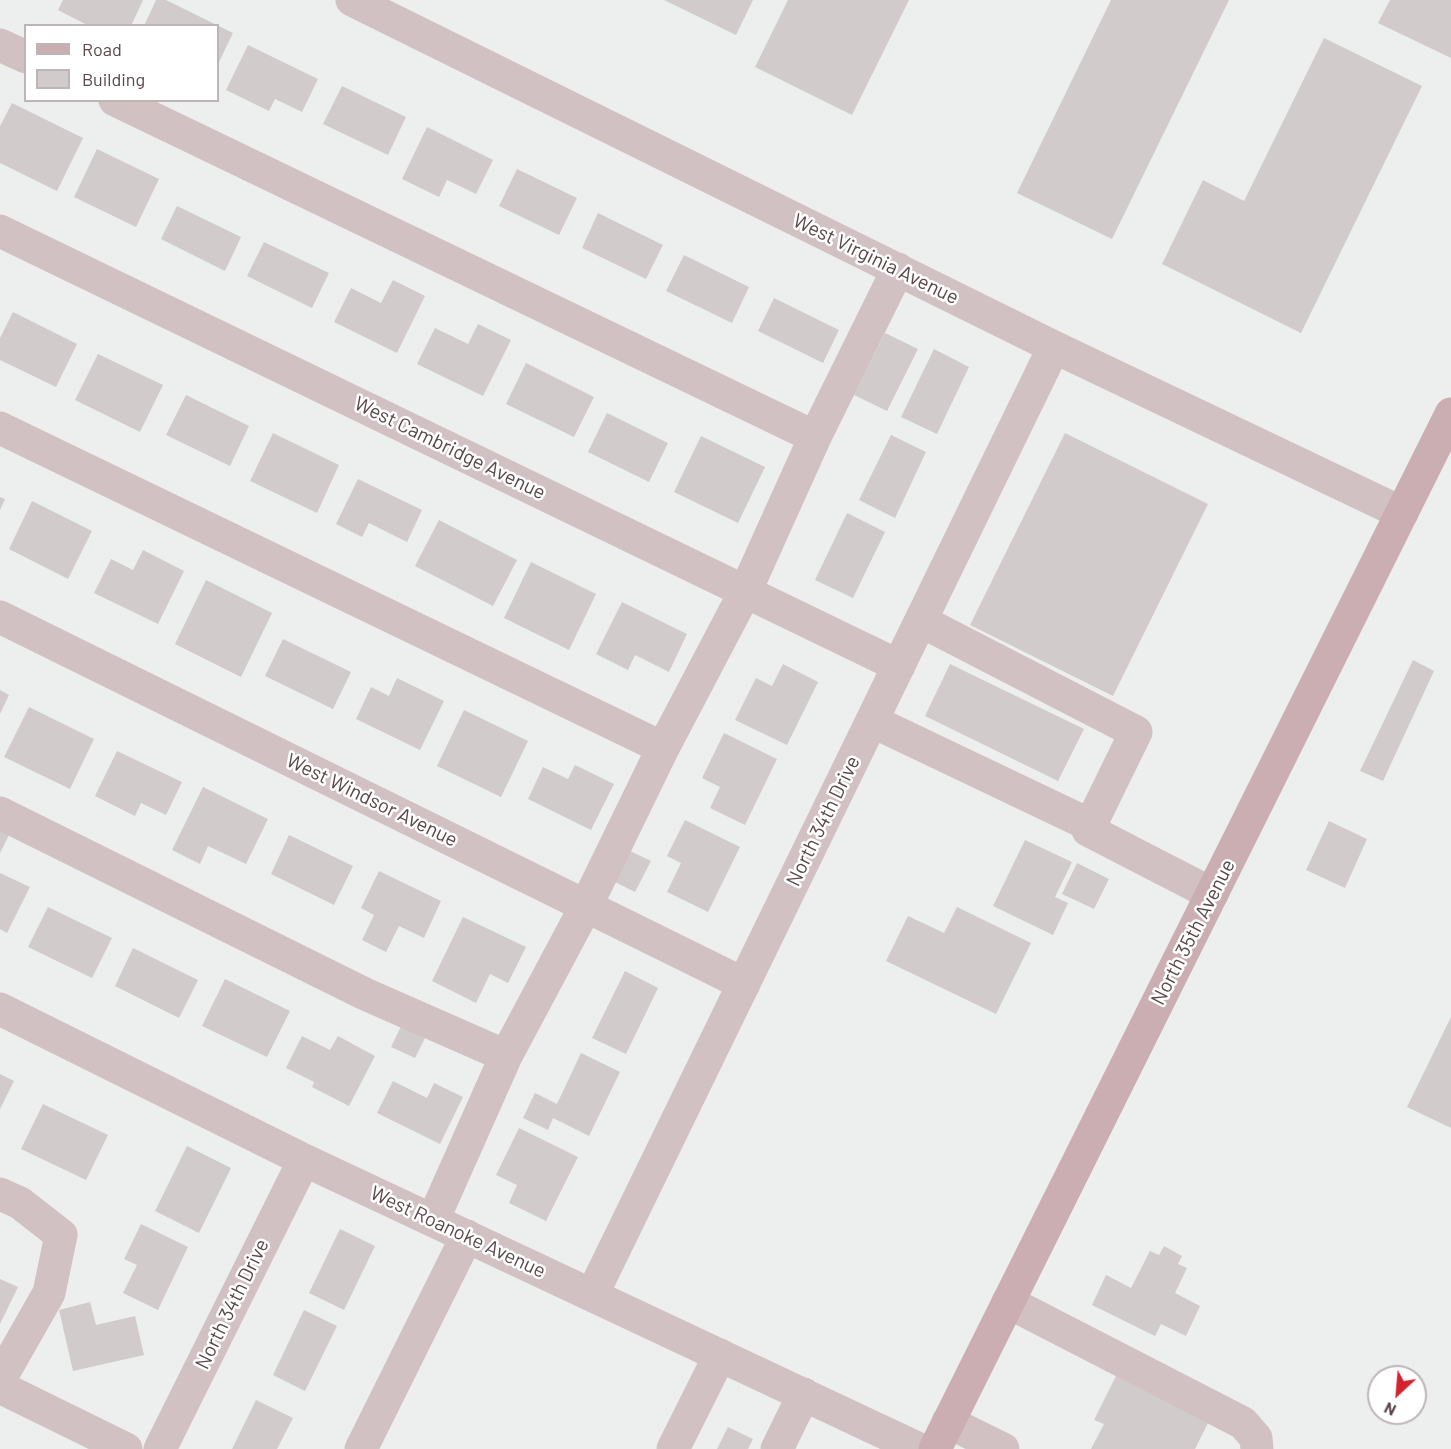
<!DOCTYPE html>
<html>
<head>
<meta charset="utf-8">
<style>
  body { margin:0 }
  #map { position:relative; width:1451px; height:1449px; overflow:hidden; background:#edefee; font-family:Barlow,sans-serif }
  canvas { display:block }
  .legend { position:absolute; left:24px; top:24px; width:195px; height:78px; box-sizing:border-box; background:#fff; border:2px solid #bdb5b6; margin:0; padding:8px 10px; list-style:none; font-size:18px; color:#594649 }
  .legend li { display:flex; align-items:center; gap:12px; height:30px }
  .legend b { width:30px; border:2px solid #bdb5b6 }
  .north { position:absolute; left:1367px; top:1365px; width:60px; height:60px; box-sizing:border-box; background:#fff; border:2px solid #bdb5b6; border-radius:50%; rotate:206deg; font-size:16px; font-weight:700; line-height:24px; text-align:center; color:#594649 }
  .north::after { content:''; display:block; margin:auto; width:21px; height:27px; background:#d3232f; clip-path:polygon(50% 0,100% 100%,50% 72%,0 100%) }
</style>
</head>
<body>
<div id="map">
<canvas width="1451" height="1449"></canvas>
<ul class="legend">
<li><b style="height:8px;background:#caaeb2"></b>Road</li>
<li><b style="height:16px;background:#d1cbcb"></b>Building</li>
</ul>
<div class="north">N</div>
</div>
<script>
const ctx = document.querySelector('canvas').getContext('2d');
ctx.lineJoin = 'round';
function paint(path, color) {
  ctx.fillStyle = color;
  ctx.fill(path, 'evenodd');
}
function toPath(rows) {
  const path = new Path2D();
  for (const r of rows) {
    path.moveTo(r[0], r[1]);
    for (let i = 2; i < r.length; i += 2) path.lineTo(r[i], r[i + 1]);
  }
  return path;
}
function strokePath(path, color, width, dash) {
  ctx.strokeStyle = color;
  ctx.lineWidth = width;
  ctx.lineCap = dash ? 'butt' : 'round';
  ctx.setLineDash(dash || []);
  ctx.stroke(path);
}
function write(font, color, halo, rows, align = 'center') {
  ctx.font = font + ' Barlow,sans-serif';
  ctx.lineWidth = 5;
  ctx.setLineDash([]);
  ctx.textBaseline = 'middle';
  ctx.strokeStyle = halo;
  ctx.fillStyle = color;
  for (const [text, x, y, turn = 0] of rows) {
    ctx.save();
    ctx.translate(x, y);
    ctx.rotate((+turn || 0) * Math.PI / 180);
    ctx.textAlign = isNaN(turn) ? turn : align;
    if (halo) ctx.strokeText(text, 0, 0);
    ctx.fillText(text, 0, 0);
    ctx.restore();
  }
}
paint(toPath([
  [63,0,143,0,131,26,89,26,58,10],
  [156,0,166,0,233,33,218,64,218,26,144,26],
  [664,0,753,0,736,35],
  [788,0,909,0,852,115,755,67],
  [1111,0,1229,0,1112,239,1017,193],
  [1390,0,1451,0,1451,58,1378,23],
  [1324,38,1422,86,1301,333,1162,264,1203,180,1244,201],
  [248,45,318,79,302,112,275,99,269,111,226,90],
  [342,86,406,117,388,155,323,124],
  [12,103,83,138,57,191,0,163,0,126],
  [427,127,493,160,476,194,447,180,439,197,402,179],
  [97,149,159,179,136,227,74,197],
  [517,169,577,198,559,235,499,206],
  [177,206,241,237,225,271,161,239],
  [598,213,663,245,646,279,582,248],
  [264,242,329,273,312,308,247,276],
  [684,255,749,287,732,323,666,291],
  [393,280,425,296,397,353,334,322,351,288,381,303],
  [774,298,839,330,823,363,758,331],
  [13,312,77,344,56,387,0,360,0,338],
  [478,324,511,340,483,396,417,364,435,328,468,344],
  [885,333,918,349,887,411,854,395],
  [934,349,969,367,937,434,901,417],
  [98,354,163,385,140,432,75,400],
  [526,363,594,397,574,437,506,404],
  [186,395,249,426,230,466,166,435],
  [607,413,668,443,649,482,588,452],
  [273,433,339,465,317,513,250,481],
  [1065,433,1208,504,1113,696,970,625],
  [891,435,926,452,895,518,859,500],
  [701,436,765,467,738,523,674,492],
  [358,479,422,510,407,542,369,523,362,537,336,524],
  [0,497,5,499,0,510],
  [32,501,92,531,68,579,9,549],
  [847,513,885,532,853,598,815,580],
  [439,520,517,560,493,606,415,566],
  [143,550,184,571,158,624,94,593,111,559,133,570],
  [531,562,596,594,569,650,504,618],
  [206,580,272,613,241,677,175,644],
  [622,602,687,634,669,672,635,655,628,670,596,654],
  [283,639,351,672,333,709,265,676],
  [1413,660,1434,671,1383,781,1360,771],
  [783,664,818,682,787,745,735,720,756,678,772,686],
  [950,664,1084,729,1058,781,925,716],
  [397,678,444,701,420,750,356,719,371,687,389,696],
  [0,690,9,695,0,714],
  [29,707,94,739,70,789,4,757],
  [464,710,528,741,501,797,437,766],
  [724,733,777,759,745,825,710,808,720,787,702,778],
  [117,751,182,782,166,815,141,803,135,816,95,796],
  [575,765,614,784,591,830,528,799,543,767,568,779],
  [203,787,268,819,246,864,208,846,200,864,172,850],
  [685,820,740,847,708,912,667,892,681,863,667,856],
  [1329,821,1367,839,1345,888,1306,870],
  [0,828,10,833,0,853],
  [289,835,353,866,334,905,271,874],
  [1025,840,1072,862,1055,897,1068,903,1053,935,993,906],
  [626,849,651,861,635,892,611,880],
  [1077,863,1109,879,1094,909,1062,894],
  [379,871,441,901,424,938,399,926,386,952,362,940,374,915,361,908],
  [0,873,30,887,7,933,0,929],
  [48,907,112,938,92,978,28,947],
  [957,907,1031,943,996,1014,886,961,908,916,944,933],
  [463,917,526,947,508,983,490,974,476,1003,432,981],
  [133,948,198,980,179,1018,115,986],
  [625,971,658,988,626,1054,592,1038],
  [225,979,290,1011,267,1057,202,1026],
  [1451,1017,1451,1128,1407,1107],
  [403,1022,427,1034,415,1058,391,1047],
  [302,1036,330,1050,338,1036,375,1056,349,1106,312,1087,314,1082,286,1068],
  [581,1053,620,1072,589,1136,553,1118,548,1130,523,1118,535,1093,557,1104],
  [0,1074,14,1081,0,1109],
  [393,1081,427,1098,434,1083,463,1097,440,1144,377,1113],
  [43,1104,108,1135,86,1180,21,1149],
  [519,1128,578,1157,546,1221,509,1203,517,1185,496,1175],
  [187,1146,231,1168,199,1233,155,1211],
  [141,1224,188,1247,158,1310,123,1293,137,1265,124,1259],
  [340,1229,375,1246,344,1310,309,1293],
  [1164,1246,1182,1256,1178,1264,1187,1268,1175,1293,1200,1306,1186,1336,1161,1324,1155,1336,1092,1305,1106,1275,1131,1288,1150,1251,1159,1255],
  [0,1279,18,1287,0,1324],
  [90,1302,96,1325,135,1316,144,1355,73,1371,59,1310],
  [304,1310,337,1326,305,1391,273,1375],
  [1116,1376,1208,1423,1195,1449,1091,1449,1104,1424,1094,1420],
  [256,1400,293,1418,277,1449,232,1449],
  [728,1427,753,1439,748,1449,717,1449]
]), '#d1cbcb');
strokePath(toPath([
  [352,0,1054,347,1402,513],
  [0,45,26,57],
  [115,100,815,437],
  [0,231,899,666],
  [0,428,663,748],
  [0,617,744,984],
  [921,621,1136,732,1088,830,1212,894],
  [872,721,1090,825],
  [0,813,365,994,506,1056],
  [0,1009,304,1160,919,1449],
  [0,1194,20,1203,61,1235,49,1293,0,1379],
  [433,1220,506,1056,586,906,663,748,746,590,815,437,898,269],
  [592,1295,1054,347],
  [1008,1302,1243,1423,1256,1438,1257,1449],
  [0,1387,126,1449],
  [948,1422,1003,1449],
  [160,1449,304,1160],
  [361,1449,467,1236],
  [673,1449,720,1355],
  [777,1449,804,1394]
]), '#d1c1c3', 33);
strokePath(toPath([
  [935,1449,1451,414]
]), '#caaeb2', 33);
write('20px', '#594649', '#fff', [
  ["West Virginia Avenue",876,259,26],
  ["West Cambridge Avenue",450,448,26],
  ["West Windsor Avenue",372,800,26],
  ["North 34th Drive",823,821,-64],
  ["North 35th Avenue",1193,932,-63],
  ["West Roanoke Avenue",458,1232,25],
  ["North 34th Drive",232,1304,-64]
]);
</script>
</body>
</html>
